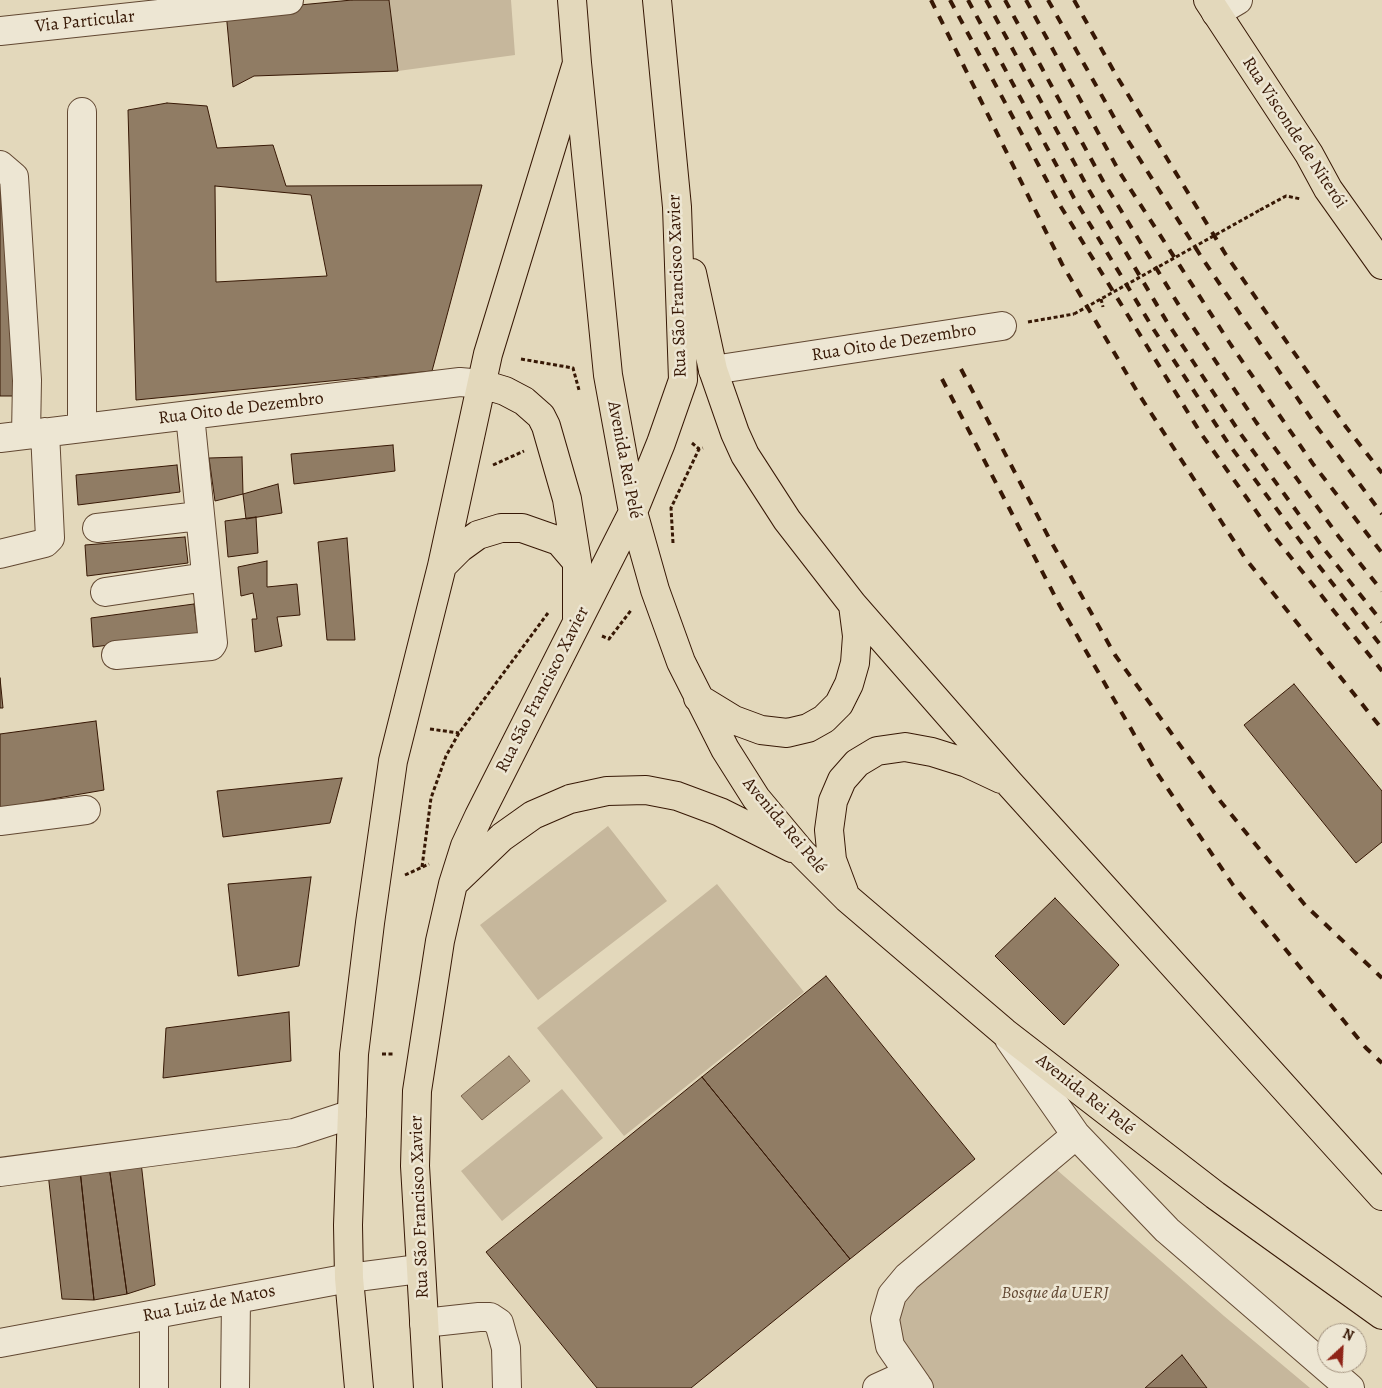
<!DOCTYPE html>
<html>
<head>
<meta charset="utf-8">
<style>
  body { margin:0 }
  #map { position:relative; width:1382px; height:1388px; overflow:hidden; background:#e3d8bb; font-family:Alegreya,serif }
  canvas { display:block }
  .north { position:absolute; left:1317px; top:1323px; width:50px; height:50px; box-sizing:border-box; background:#ede6d3; border:1px solid #a49481; border-radius:50%; rotate:25deg; font-size:14px; font-weight:700; line-height:20px; text-align:center; color:#371805 }
  .north::after { content:''; display:block; margin:auto; width:18px; height:22px; background:#8f2418; clip-path:polygon(50% 0,100% 100%,50% 72%,0 100%) }
</style>
</head>
<body>
<div id="map">
<canvas width="1382" height="1388"></canvas>
<div class="north">N</div>
</div>
<script>
const ctx = document.querySelector('canvas').getContext('2d');
ctx.lineJoin = 'round';
function paint(path, color) {
  ctx.fillStyle = color;
  ctx.fill(path, 'evenodd');
}
function toPath(rows) {
  const path = new Path2D();
  for (const r of rows) {
    path.moveTo(r[0], r[1]);
    for (let i = 2; i < r.length; i += 2) path.lineTo(r[i], r[i + 1]);
  }
  return path;
}
function strokePath(path, color, width, dash) {
  ctx.strokeStyle = color;
  ctx.lineWidth = width;
  ctx.lineCap = dash ? 'butt' : 'round';
  ctx.setLineDash(dash || []);
  ctx.stroke(path);
}
function write(font, color, halo, rows, align = 'center') {
  ctx.font = font + ' Alegreya,serif';
  ctx.lineWidth = 5;
  ctx.setLineDash([]);
  ctx.textBaseline = 'middle';
  ctx.strokeStyle = halo;
  ctx.fillStyle = color;
  for (const [text, x, y, turn = 0] of rows) {
    ctx.save();
    ctx.translate(x, y);
    ctx.rotate((+turn || 0) * Math.PI / 180);
    ctx.textAlign = isNaN(turn) ? turn : align;
    if (halo) ctx.strokeText(text, 0, 0);
    ctx.fillText(text, 0, 0);
    ctx.restore();
  }
}
paint(toPath([
  [389,0,511,0,515,55,398,71],
  [608,826,667,901,538,1000,480,925],
  [717,884,804,992,624,1136,537,1028],
  [562,1089,603,1138,502,1221,461,1171],
  [1057,1170,1224,1316,1310,1388,929,1388,903,1344,895,1309,913,1286]
]), '#c6b79c');
const water = toPath([
  [509,1056,530,1081,482,1120,461,1096,509,1056]
]);
paint(water, '#a9977d');
strokePath(water, '#7b644d', 1);
const building = toPath([
  [352,0,389,0,398,71,254,76,233,87,226,12,352,0],
  [167,103,207,106,217,148,273,145,286,186,482,185,432,371,136,400,128,110,167,103],
  [0,177,9,178,21,396,0,396,0,177],
  [215,186,311,195,327,276,216,282,215,186],
  [393,445,395,471,294,484,291,454,393,445],
  [242,457,243,494,215,501,209,458,242,457],
  [177,465,180,492,78,505,76,475,177,465],
  [278,484,282,513,246,519,243,494,278,484],
  [256,517,258,553,228,557,225,521,256,517],
  [185,537,188,563,87,576,85,545,185,537],
  [347,538,355,640,327,640,318,542,347,538],
  [267,561,267,587,297,584,300,615,277,617,282,646,255,652,252,619,257,619,253,593,241,596,238,567,267,561],
  [194,604,198,634,93,647,91,618,194,604],
  [0,678,3,708,0,708,0,678],
  [1294,684,1382,791,1382,842,1356,863,1244,725,1294,684],
  [96,721,104,790,0,808,0,734,96,721],
  [342,778,330,823,223,837,217,791,342,778],
  [311,877,299,966,238,976,228,884,311,877],
  [1055,898,1119,965,1064,1025,995,956,1055,898],
  [826,976,975,1159,850,1259,702,1077,826,976],
  [289,1012,291,1061,163,1078,166,1028,289,1012],
  [702,1077,850,1259,691,1388,597,1388,486,1252,702,1077],
  [141,1162,155,1285,127,1294,109,1166,141,1162],
  [109,1166,127,1294,94,1300,80,1170,109,1166],
  [80,1170,94,1300,62,1299,48,1173,80,1170],
  [1182,1355,1207,1388,1145,1388,1182,1355]
]);
paint(building, '#907c64');
strokePath(building, '#371805', 1);
const minor = toPath([
  [1216,13,1238,0],
  [0,31,289,0],
  [82,112,82,428],
  [0,165,14,177,27,380,26,435],
  [713,370,1002,326],
  [0,438,460,382,482,384],
  [97,528,199,516],
  [0,554,45,543,50,538,45,432],
  [105,592,206,577],
  [116,655,211,646,213,643,190,415],
  [0,821,86,810],
  [1009,1039,1076,1135,1167,1230,1350,1388],
  [0,1172,294,1133,352,1114],
  [154,1315,154,1388],
  [424,1323,479,1317,490,1317,499,1323,506,1348,507,1388],
  [0,1343,349,1278,419,1269],
  [917,1385,890,1346,885,1319,892,1295,907,1277,1076,1135],
  [235,1388,236,1299],
  [877,1388,899,1378,919,1388]
]);
const major = toPath([
  [1208,0,1309,154,1328,189,1382,265],
  [577,63,608,375,633,512,655,590,681,662,725,749,756,798,802,853,847,898,1004,1032,1215,1195,1382,1315],
  [692,273,713,370,735,433,745,455,787,520,853,605,1009,783,1382,1196],
  [482,384,505,391,524,401,541,416,546,426,567,499,577,562,577,618],
  [442,566,460,548,478,535,501,528,522,528,559,541,577,562],
  [698,698,734,720,761,730,787,733,808,728,824,719,839,704,849,684,855,663,857,636,853,605],
  [456,881,502,837,533,815,570,799,607,791,646,790,677,796,720,812,792,848],
  [844,892,832,860,829,830,833,801,842,780,857,763,877,751,905,747,932,752,967,763,1001,779],
  [359,1388,349,1278,348,1225,354,1054,370,923,393,761,442,566,488,354,577,63,572,0],
  [428,1388,415,1166,417,1091,440,941,453,884,465,846,479,816,633,512,661,443,683,380,677,207,657,0]
]);
strokePath(minor, '#624832', 30);
strokePath(major, '#371805', 30);
strokePath(toPath([
  [1260,210,1286,196,1301,199],
  [1101,299,1103,307],
  [1028,322,1074,314],
  [521,359,573,368,579,390],
  [692,443,699,449,703,448],
  [493,465,524,451],
  [673,543,671,508,699,449],
  [602,636,609,639,632,609],
  [430,729,459,733],
  [422,867,431,798,446,756,459,733,548,613],
  [405,875,429,864],
  [382,1054,395,1054]
]), '#371805', 3, [4, 2.5]);
strokePath(minor, '#ede6d3', 28);
strokePath(major, '#e3d8bb', 28);
strokePath(toPath([
  [931,0,1062,264,1138,393,1245,558,1382,729],
  [950,0,1061,207,1200,432,1273,535,1382,671],
  [968,0,1074,198,1154,330,1228,443,1312,557,1382,647],
  [986,0,1089,190,1167,322,1240,433,1324,549,1382,622],
  [1005,0,1103,181,1183,312,1256,422,1339,537,1382,591],
  [1026,0,1120,173,1231,345,1313,464,1382,553],
  [1048,0,1120,128,1202,258,1317,427,1382,514],
  [1074,0,1116,75,1226,255,1346,427,1382,473],
  [961,369,1049,538,1115,655,1221,802,1305,905,1382,978],
  [942,379,1060,606,1153,767,1233,885,1366,1048,1382,1063]
]), '#371805', 4, [9, 9]);
strokePath(toPath([
  [1074,314,1260,210]
]), '#371805', 3, [4, 2.5]);
write('18px', '#371805', '#ede6d3', [
  ["Via Particular",85,22,-6],
  ["Rua Visconde de Niterói",1294,133,57],
  ["Rua São Francisco Xavier",678,286,-92],
  ["Rua Oito de Dezembro",894,343,-9],
  ["Rua Oito de Dezembro",241,409,-7],
  ["Avenida Rei Pelé",624,460,79],
  ["Rua São Francisco Xavier",543,690,-63],
  ["Avenida Rei Pelé",784,826,50],
  ["Avenida Rei Pelé",1085,1095,38],
  ["Rua São Francisco Xavier",420,1207,-92],
  ["Rua Luiz de Matos",209,1304,-11]
]);
write('italic 18px', '#624832', '#ede6d3', [
  ["Bosque da UERJ",1055,1294]
]);
</script>
</body>
</html>
